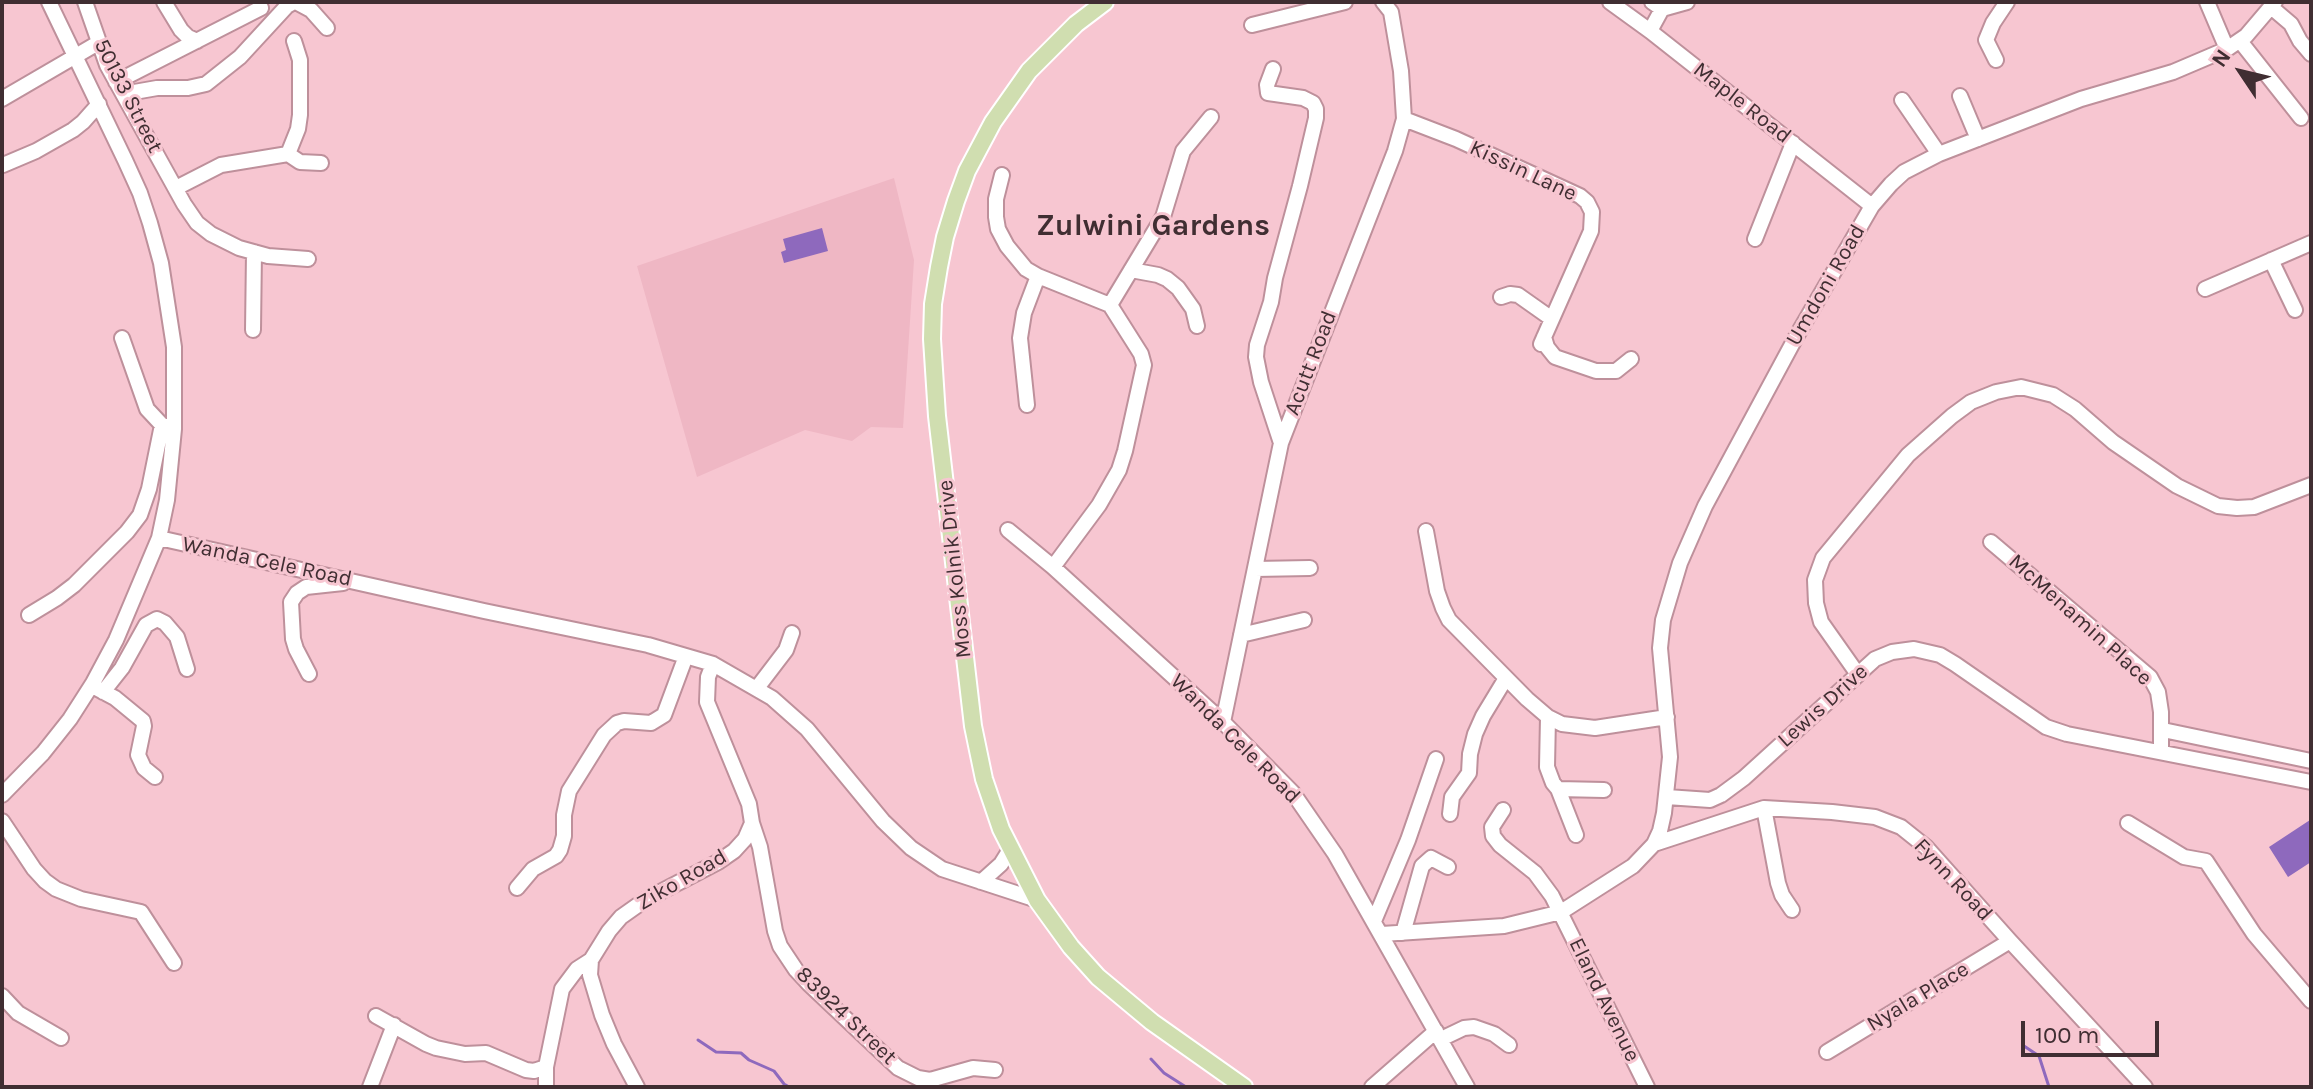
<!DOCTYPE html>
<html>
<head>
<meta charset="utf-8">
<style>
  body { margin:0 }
  #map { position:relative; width:2313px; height:1089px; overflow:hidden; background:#f7c6d1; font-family:Karla,sans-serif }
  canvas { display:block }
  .frame { position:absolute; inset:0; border:4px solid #402e32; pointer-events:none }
  .north { position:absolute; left:2201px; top:32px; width:80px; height:80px; -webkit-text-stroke:6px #f7c6d1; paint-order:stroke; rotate:305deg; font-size:22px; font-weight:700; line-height:32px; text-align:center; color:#402e32 }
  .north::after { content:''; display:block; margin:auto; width:28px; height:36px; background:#402e32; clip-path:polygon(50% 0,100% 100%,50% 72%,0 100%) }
  .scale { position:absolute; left:2021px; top:1021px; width:138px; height:36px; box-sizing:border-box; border:4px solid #402e32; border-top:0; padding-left:10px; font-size:24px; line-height:28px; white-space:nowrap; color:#402e32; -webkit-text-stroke:6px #f7c6d1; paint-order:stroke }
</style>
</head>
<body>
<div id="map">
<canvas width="2313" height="1089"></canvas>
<div class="frame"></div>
<div class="north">N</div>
<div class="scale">100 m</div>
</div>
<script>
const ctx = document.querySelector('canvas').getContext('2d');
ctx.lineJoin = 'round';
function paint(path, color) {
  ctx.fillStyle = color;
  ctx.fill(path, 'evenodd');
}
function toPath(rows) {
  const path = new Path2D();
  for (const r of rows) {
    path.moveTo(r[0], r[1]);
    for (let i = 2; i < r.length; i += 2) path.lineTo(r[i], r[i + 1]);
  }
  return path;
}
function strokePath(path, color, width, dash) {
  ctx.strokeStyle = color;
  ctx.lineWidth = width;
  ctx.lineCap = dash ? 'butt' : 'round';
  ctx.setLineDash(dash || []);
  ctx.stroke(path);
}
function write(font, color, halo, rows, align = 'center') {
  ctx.font = font + ' Karla,sans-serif';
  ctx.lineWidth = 6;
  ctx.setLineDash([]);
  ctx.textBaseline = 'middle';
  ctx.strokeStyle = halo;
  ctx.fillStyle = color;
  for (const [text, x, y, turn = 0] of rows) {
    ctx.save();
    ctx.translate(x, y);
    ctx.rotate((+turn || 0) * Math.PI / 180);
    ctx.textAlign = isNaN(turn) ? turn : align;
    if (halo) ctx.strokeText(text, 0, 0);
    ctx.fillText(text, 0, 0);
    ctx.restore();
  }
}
paint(toPath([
  [894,178,914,260,903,428,871,427,852,441,805,430,697,477,637,266]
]), '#efb7c4');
paint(toPath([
  [822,228,828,251,784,263,781,252,786,250,783,239],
  [2310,820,2311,862,2288,877,2269,847]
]), '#8e69bd');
strokePath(toPath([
  [698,1040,716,1052,741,1053,749,1060,774,1071,784,1084,789,1087],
  [2024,1046,2039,1056,2049,1087],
  [1151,1059,1164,1073,1186,1087]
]), '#8e69bd', 3);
const minor = toPath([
  [85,2,107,65,184,204,197,223,211,234,239,248,268,256,308,259],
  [164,2,181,30,188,37,197,41],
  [296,2,311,10,327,28],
  [1610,2,1650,31,1872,206],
  [2207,2,2227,49],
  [2271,7,2291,24,2300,41,2311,54],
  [1662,9,1687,2],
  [1252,25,1345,2],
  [1650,31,1662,9,1652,2],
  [2240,41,2301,118],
  [1996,60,1986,40,1993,23,2007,2],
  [1273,69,1267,85,1268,93,1303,98,1313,103,1316,109,1316,118,1300,186,1275,278,1271,302,1257,345,1256,357,1261,382,1281,443],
  [116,82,261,8],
  [123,94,157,88,188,88,206,84,240,57,287,6,294,2],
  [1960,96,1978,139],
  [2,99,98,43],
  [1902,100,1939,154],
  [1404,119,1456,139,1580,196,1587,202,1592,212,1591,231,1541,344],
  [288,154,300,162,321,163],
  [3,165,36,151,73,130,83,122,99,104],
  [1002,175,996,199,996,217,998,229,1007,246,1026,269,1038,276,1110,305,1141,354,1144,365,1125,451,1119,470,1099,505,1053,567],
  [176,188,221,165,288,154,298,129,300,115,300,60,294,41],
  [1755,239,1793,143],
  [2271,260,2295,310],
  [1131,270,1158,275,1167,279,1178,288,1193,309,1197,326],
  [2205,289,2311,243],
  [1501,297,1510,294,1518,295,1552,319],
  [1110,305,1163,217,1183,151,1211,117],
  [253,330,254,252],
  [1544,337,1547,347,1555,357,1596,371,1616,371,1631,359],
  [122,338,147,409,162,425,170,427],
  [1027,405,1020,338,1024,313,1038,276],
  [1008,530,1053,567,1223,722,1293,793,1335,854,1467,1087],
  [1426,531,1437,591,1443,608,1449,620,1527,699,1548,717,1562,724,1595,728,1667,717],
  [159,538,484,611,648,645,713,664,772,698,807,729,883,821,911,848,942,869,1037,900],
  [1991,542,2150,677,2158,692,2161,712,2161,751],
  [1255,569,1310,568],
  [29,615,57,598,74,585,127,532,140,515,149,489,162,425],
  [1241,635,1304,620],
  [1857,673,1821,622,1816,603,1815,580,1823,558,1908,455,1952,416,1971,402,1996,392,2021,387,2053,395,2075,409,2113,442,2177,486,2218,506,2237,508,2254,507,2311,485],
  [309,674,296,649,293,639,291,602,297,593,306,587,343,583],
  [757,688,786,650,792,633],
  [98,689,115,698,143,721,144,726,138,755,144,768,155,777],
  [103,692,122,668,146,625,157,619,165,623,177,637,187,669],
  [1548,717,1547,767,1553,783,1558,789,1604,790],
  [1223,722,1281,443,1395,151,1404,119,1401,71,1391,12,1383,2],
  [2163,730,2311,761],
  [1558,789,1576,835],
  [2,795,43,753,70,719,93,683,116,640,159,538,167,500,174,429,174,347,161,263,150,223,140,193,125,160,49,2],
  [1667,797,1710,800,1721,795,1744,778,1875,659,1892,652,1914,649,1940,655,1955,664,2046,727,2067,734,2311,782],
  [1764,808,1778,883,1782,895,1792,910],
  [1503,810,1492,827,1493,836,1500,845,1535,873,1552,896,1647,1087],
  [1450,814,1452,797,1469,773,1470,754,1475,734,1483,716,1506,678],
  [2,821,34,869,45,881,56,889,81,899,141,912,174,963],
  [752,823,760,847,775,931,780,946,796,970,809,984,898,1068,918,1078,930,1080,973,1068,995,1070],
  [2128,823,2184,857,2206,861,2254,934,2311,1001],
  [1654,844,1764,808,1832,812,1875,817,1901,827,1926,847,2010,941,2145,1087],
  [981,882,1001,864,1011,848],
  [517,888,533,869,556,856,560,850,564,836,564,815,569,791,604,735,617,723,624,721,651,723,664,715,686,656],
  [1374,921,1408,840,1436,759],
  [1403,933,1422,866,1431,858,1448,867],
  [1382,934,1504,926,1561,912,1633,866,1654,844,1660,831,1664,813,1670,757,1660,648,1663,620,1680,563,1705,506,1796,337,1872,206,1891,184,1904,172,1939,154,2081,99,2173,72,2227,49,2246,36,2275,2],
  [2,996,18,1013,61,1038],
  [376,1016,426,1044,436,1048,465,1054,486,1053,526,1070,534,1071,546,1067],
  [1441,1039,1464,1028,1474,1027,1494,1034,1509,1045],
  [1827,1052,2010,941],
  [370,1087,394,1025],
  [546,1087,546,1067,562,989,577,969,591,960],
  [637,1087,614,1044,602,1015,590,975,591,960,609,931,621,917,645,900,718,862,734,851,745,839,752,823,749,804,707,702,708,677,713,664],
  [1372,1087,1436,1031]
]);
const major = toPath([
  [1105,2,1076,24,1029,71,993,122,967,171,956,201,945,237,939,267,933,304,932,339,937,416,973,726,984,779,1001,829,1037,900,1071,947,1098,977,1152,1022,1244,1087]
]);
strokePath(minor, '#be909b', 18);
strokePath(major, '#fff', 20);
strokePath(minor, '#fff', 14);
strokePath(major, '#d0deb0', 16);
write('22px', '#402e32', '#f7c6d1', [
  ["50133 Street",128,96,63],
  ["Maple Road",1742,103,38],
  ["Kissin Lane",1523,171,25],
  ["Umdoni Road",1826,285,-60],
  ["Acutt Road",1311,363,-69],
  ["Wanda Cele Road",267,562,12],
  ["Moss Kolnik Drive",955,569,-96],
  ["McMenamin Place",2080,620,42],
  ["Lewis Drive",1823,706,-42],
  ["Wanda Cele Road",1235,739,45],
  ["Ziko Road",682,880,-30],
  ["Fynn Road",1953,880,47],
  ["Nyala Place",1918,997,-31],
  ["Eland Avenue",1604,1000,64],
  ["83924 Street",846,1016,44]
]);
write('bold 30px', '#402e32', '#f7c6d1', [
  ["Zulwini Gardens",1153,226]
]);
</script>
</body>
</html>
